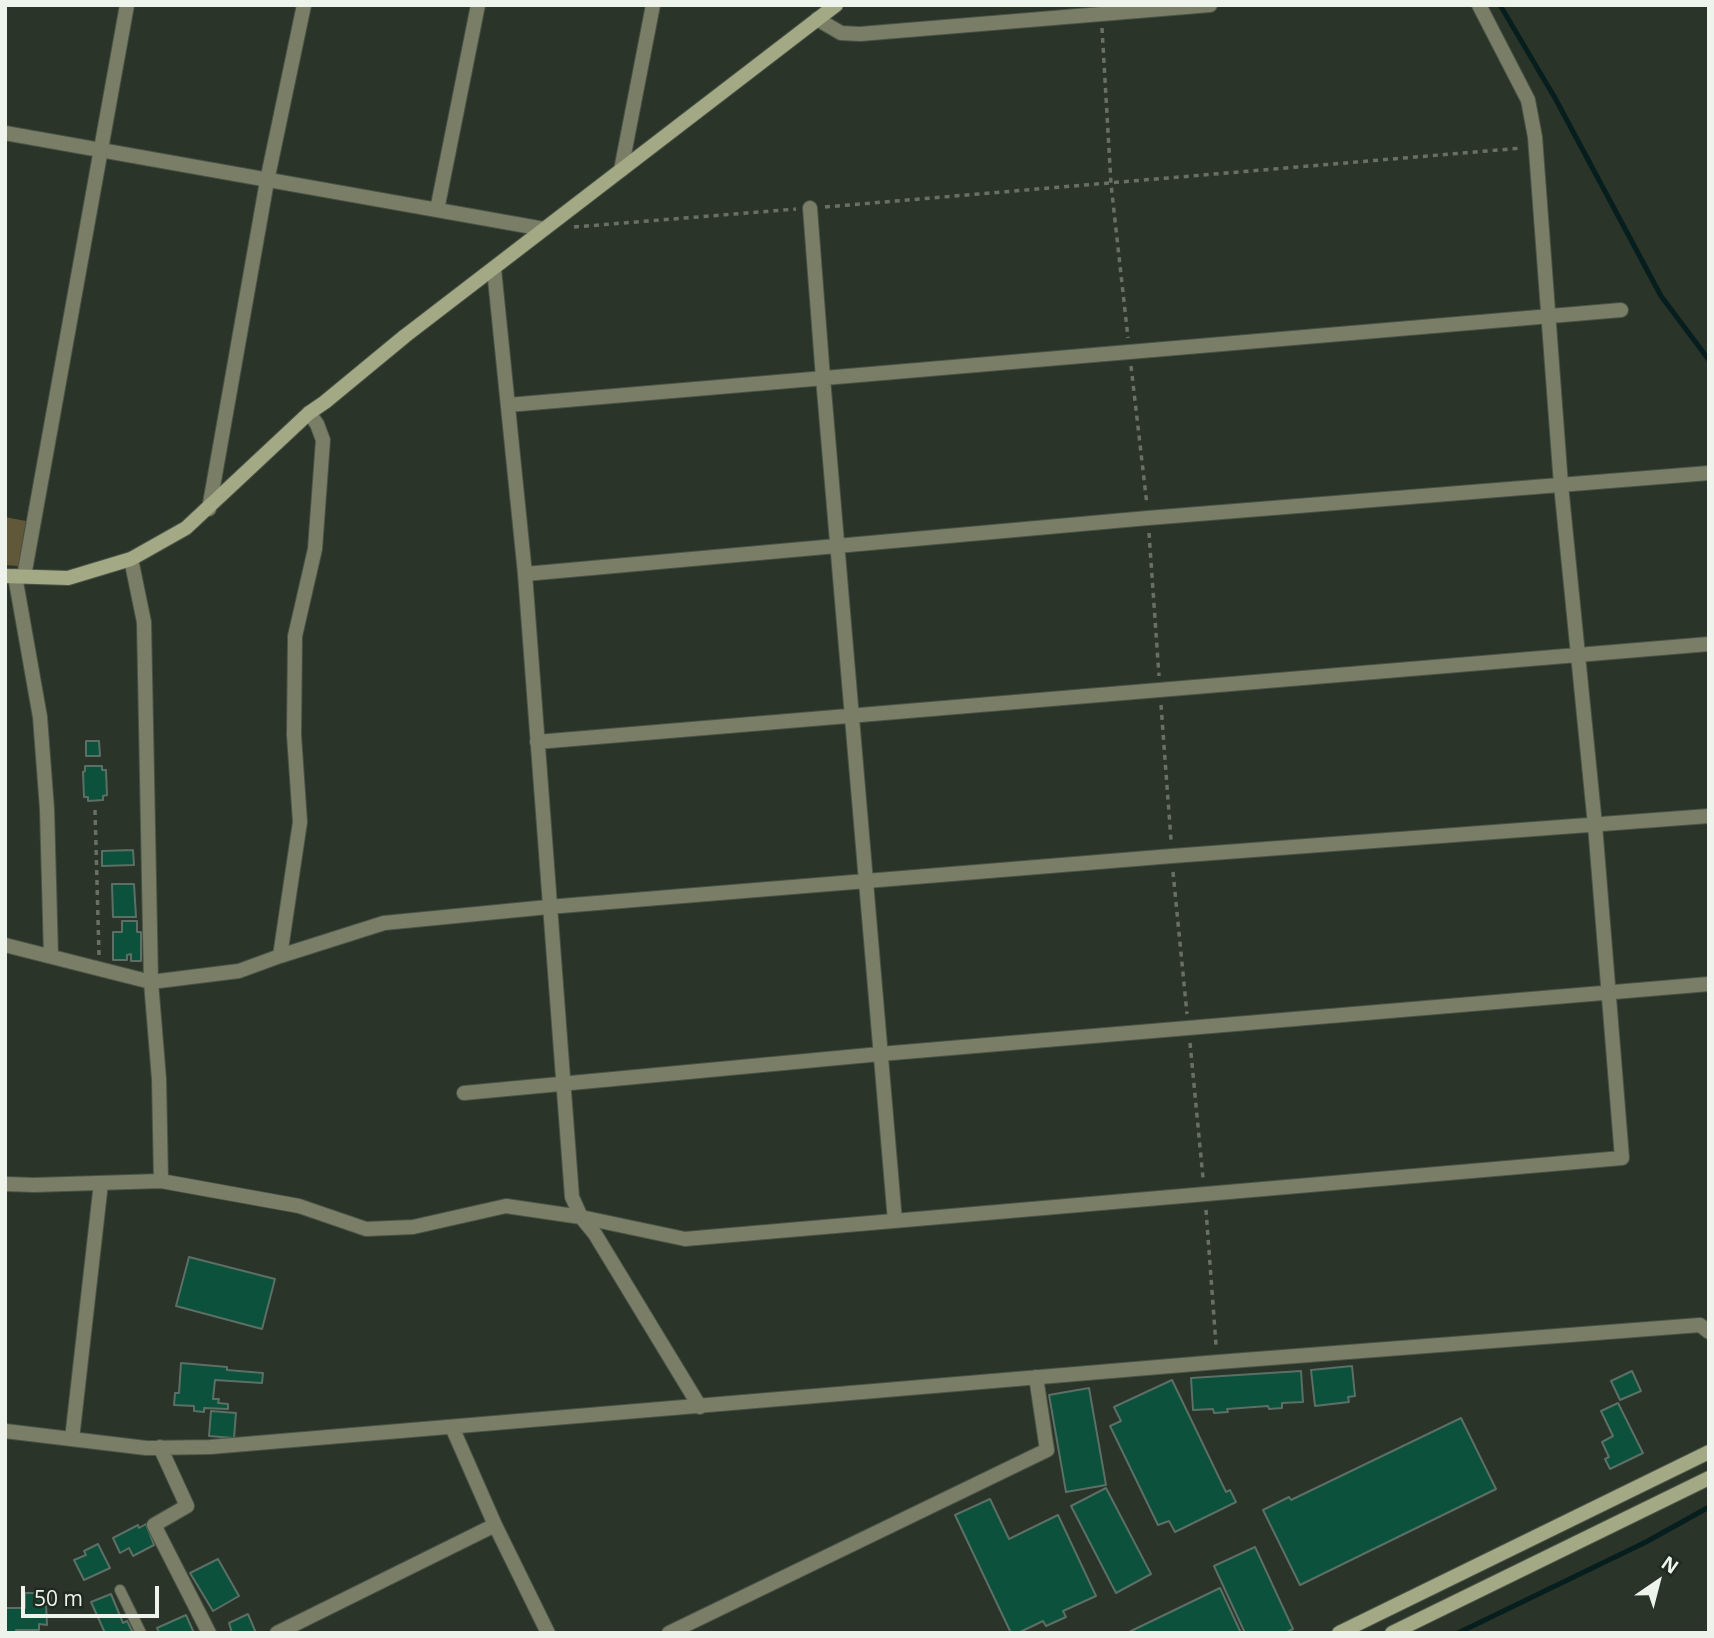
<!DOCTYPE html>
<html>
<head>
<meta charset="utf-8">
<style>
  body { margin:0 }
  #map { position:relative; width:1714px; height:1638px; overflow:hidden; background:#2a3428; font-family:"Open Sans",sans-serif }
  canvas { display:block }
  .frame { position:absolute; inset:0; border:7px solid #eef4ec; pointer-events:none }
  .north { position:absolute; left:1623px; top:1547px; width:70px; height:70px; -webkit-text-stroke:5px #202a1f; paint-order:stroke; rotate:35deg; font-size:19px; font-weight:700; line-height:28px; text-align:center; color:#eef4ec }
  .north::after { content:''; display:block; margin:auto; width:24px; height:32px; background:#eef4ec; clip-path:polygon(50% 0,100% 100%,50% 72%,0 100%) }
  .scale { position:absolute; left:21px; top:1586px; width:138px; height:32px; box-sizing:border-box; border:4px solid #eef4ec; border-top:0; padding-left:9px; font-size:21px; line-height:24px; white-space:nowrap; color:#eef4ec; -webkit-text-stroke:5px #202a1f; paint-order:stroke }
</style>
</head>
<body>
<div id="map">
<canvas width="1714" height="1638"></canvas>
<div class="frame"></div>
<div class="north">N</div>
<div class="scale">50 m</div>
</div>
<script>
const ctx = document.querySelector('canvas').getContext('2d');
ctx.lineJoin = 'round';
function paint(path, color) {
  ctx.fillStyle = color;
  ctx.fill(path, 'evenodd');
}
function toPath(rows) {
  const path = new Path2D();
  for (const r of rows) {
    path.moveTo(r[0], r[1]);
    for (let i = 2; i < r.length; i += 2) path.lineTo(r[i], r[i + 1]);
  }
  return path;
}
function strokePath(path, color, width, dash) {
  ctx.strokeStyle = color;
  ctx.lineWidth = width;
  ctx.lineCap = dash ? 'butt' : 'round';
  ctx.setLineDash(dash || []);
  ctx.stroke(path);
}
paint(toPath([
  [5,517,26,521,18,566,5,565]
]), '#615739');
strokePath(toPath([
  [1500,5,1555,98,1661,296,1709,360],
  [1458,1633,1646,1542,1709,1507]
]), '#061e1d', 5);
const building = toPath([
  [86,741,99,741,100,756,86,756,86,741],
  [85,766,102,766,102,770,106,770,107,795,103,796,103,800,88,801,88,797,84,797,83,772,85,771,85,766],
  [133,850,134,865,102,866,102,851,133,850],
  [112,884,134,884,136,917,113,917,112,884],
  [122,921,137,921,137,932,141,932,141,961,131,961,131,954,127,955,127,960,113,960,113,932,122,932,122,921],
  [189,1257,275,1279,262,1329,176,1306,189,1257],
  [181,1363,227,1367,227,1370,263,1373,262,1383,215,1380,213,1399,219,1399,218,1403,228,1404,228,1409,204,1408,204,1412,194,1411,194,1406,174,1405,175,1393,179,1393,181,1363],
  [1352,1366,1355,1396,1348,1397,1349,1402,1315,1406,1311,1370,1352,1366],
  [1301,1371,1303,1402,1282,1403,1282,1408,1269,1409,1268,1406,1227,1409,1228,1412,1214,1413,1213,1409,1193,1410,1191,1378,1301,1371],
  [1632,1371,1641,1391,1620,1400,1611,1381,1632,1371],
  [1172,1380,1226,1492,1230,1490,1236,1502,1175,1532,1169,1521,1158,1525,1110,1426,1121,1421,1114,1407,1172,1380],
  [1089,1388,1106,1485,1066,1492,1049,1395,1089,1388],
  [1618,1403,1643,1453,1610,1469,1605,1459,1609,1457,1602,1442,1613,1436,1601,1411,1618,1403],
  [211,1411,236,1413,234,1438,209,1436,211,1411],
  [1461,1418,1496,1489,1300,1585,1263,1510,1289,1497,1291,1500,1461,1418],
  [1106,1488,1151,1574,1116,1593,1071,1506,1106,1488],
  [990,1499,1009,1539,1058,1515,1096,1596,1063,1611,1066,1617,1046,1626,1043,1621,1018,1633,1011,1633,955,1515,990,1499],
  [146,1524,154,1545,133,1556,129,1548,120,1553,113,1538,138,1525,139,1528,146,1524],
  [98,1544,110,1568,84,1580,74,1560,86,1555,84,1551,98,1544],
  [1255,1547,1293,1629,1285,1633,1245,1633,1214,1566,1255,1547],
  [218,1559,239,1596,213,1611,190,1573,218,1559],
  [1220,1588,1241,1633,1129,1633,1129,1632,1220,1588],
  [25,1593,51,1593,51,1604,46,1603,47,1625,39,1624,39,1630,16,1630,16,1633,5,1633,5,1608,25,1608,25,1593],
  [111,1594,123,1623,127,1621,133,1633,105,1633,91,1602,111,1594],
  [248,1614,256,1633,232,1633,229,1623,248,1614],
  [186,1615,194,1633,159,1633,157,1628,186,1615]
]);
paint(building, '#0c513b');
strokePath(building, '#5c6f66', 2);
const lane = toPath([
  [120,1590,141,1633]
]);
const street = toPath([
  [817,19,841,33,860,34,1210,5],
  [5,133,544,229],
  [621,170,653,5],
  [810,208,823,378,895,1221],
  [437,210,478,5],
  [494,269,525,574,572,1197,581,1217,595,1234,700,1407],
  [508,405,1621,310],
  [209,509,267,181,304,5],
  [131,559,144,622,151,982,159,1079,161,1181],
  [525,574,1148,518,1709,473],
  [15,576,40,717,47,809,51,956],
  [24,576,127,5],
  [537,742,1709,644],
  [5,945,151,982,239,971,280,956,384,923,548,907,1172,856,1709,816],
  [280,956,300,822,294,735,295,636,315,549,323,440,317,424,309,413],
  [464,1093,880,1054,1709,984],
  [5,1184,34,1185,161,1181,299,1206,366,1229,413,1227,506,1206,581,1217,685,1239,1622,1158,1595,825,1561,485,1535,137,1528,100,1479,5],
  [452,1427,495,1525,548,1633],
  [5,1431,146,1448,210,1447,1218,1362,1700,1325,1709,1332],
  [72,1439,101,1183],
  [160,1447,187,1506,154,1525,209,1633],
  [277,1633,495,1525],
  [669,1633,1047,1450,1036,1377]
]);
const secondary = toPath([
  [5,576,68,578,131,559,186,528,309,413,325,402,405,336,836,5],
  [1339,1633,1709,1452],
  [1392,1633,1709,1478]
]);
strokePath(lane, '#495347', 12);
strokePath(street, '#495347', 16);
strokePath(secondary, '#495347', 16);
strokePath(toPath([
  [1102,28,1111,184,1128,338],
  [825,207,1522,148],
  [574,227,796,209],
  [1131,366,1147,505],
  [1149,533,1159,676],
  [1161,705,1171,840],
  [95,810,99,955],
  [1173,872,1187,1014],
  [1190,1043,1203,1178],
  [1206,1210,1216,1345]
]), '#687066', 3.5, [5, 5]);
strokePath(lane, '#7a7e67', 10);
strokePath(street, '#7a7e67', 14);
strokePath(secondary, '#a3a985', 14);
</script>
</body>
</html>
